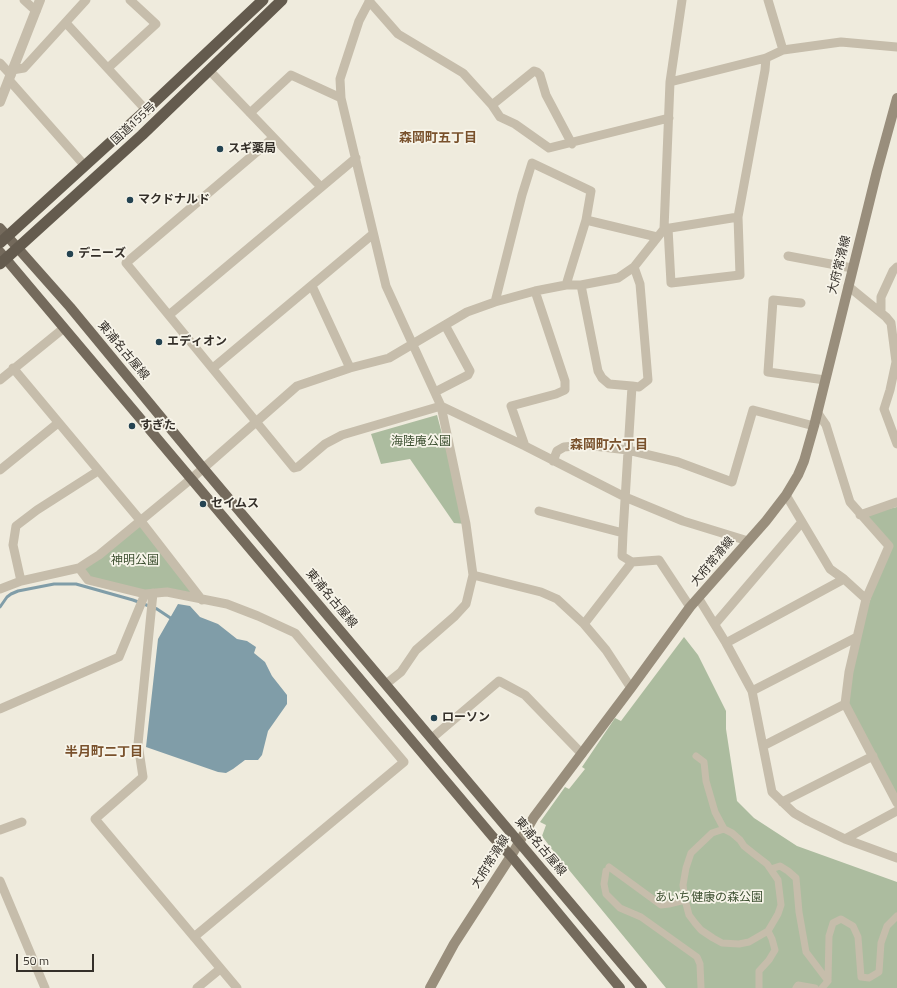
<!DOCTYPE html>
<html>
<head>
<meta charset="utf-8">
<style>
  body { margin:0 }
  #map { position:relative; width:897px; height:988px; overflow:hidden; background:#efebdd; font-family:"Titillium Web",sans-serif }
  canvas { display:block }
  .scale { position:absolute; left:16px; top:954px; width:78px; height:18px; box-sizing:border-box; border:2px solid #342f29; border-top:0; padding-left:5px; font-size:12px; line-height:14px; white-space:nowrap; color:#342f29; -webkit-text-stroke:3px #f7f4e9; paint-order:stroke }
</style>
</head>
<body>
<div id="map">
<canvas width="897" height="988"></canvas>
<div class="scale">50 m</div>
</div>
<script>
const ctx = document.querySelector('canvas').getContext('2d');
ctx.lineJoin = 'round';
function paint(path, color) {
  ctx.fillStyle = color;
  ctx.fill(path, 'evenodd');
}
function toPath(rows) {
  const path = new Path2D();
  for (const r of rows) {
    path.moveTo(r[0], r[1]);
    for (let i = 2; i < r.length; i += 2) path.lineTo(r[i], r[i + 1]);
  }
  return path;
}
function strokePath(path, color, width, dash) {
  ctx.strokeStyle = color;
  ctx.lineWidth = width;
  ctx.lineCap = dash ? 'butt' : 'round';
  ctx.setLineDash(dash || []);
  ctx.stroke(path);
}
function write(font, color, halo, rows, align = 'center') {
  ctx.font = font + ' "Titillium Web","Noto Sans JP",sans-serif';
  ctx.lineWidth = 3.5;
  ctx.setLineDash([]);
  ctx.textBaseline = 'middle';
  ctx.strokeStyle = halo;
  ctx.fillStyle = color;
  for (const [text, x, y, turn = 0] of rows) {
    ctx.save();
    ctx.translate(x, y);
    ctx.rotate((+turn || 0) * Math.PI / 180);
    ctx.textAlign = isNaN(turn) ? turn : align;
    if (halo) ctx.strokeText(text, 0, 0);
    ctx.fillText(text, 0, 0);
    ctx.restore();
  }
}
paint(toPath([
  [437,415,466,524,454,523,410,459,381,464,371,434],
  [897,507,897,803,845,704,857,637,889,546,860,515],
  [140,520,202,600,154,593,88,580,79,568],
  [684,637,698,655,726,711,726,729,737,801,754,818,797,846,897,882,897,988,666,988,551,848,542,836,546,825,540,822,565,787,569,789,585,769,582,767,615,718,621,721]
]), '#acbc9f');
paint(toPath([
  [178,604,190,606,200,617,218,624,237,639,247,641,256,647,254,653,265,662,272,676,287,695,287,704,268,731,262,755,258,760,245,760,233,769,226,773,218,772,146,747,158,639]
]), '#809da8');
strokePath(toPath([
  [0,607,7,597,11,594,18,591,54,584,76,584,133,600,157,609,172,619]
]), '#809da8', 3);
strokePath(toPath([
  [696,756,704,762,706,781,715,812,724,829],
  [724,829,732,833,740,840,744,846,754,854,767,864,778,880,781,905,778,914,768,931,749,942,739,944,722,943,713,938,701,930,695,923,689,915,685,900,683,885,686,868,691,853,712,833,724,829],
  [609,867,661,905,669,904,685,900],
  [771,869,780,866,788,871,796,878,799,912,806,952,828,981],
  [606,871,604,884,606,894,620,908,641,917,697,957,700,964,701,988],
  [759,988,759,971,769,960,775,950,772,939,768,931],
  [796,988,798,985,815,988],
  [822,988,828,981,829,936,833,923,841,919,853,926,858,937,861,977,869,978,879,972,881,943,887,926,897,916]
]), '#c6bdab', 7);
strokePath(toPath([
  [24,0,36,11],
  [370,0,359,21,340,79,341,98,386,286,441,406,466,524,473,575,466,604,455,616,416,650,401,672,386,684],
  [768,0,783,50],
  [369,1,398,34,463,73,492,105,500,117,515,124,549,148,669,118],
  [66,23,146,110],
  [0,63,11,75],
  [108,68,156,24,130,0],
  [12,70,24,68,86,0],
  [209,70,321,187],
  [9,80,85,166],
  [670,82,766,58,783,50,841,42,897,47],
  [492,105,534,71,537,72,540,75,546,95,572,144],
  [250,113,291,75,341,98],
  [273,138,126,263,294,468,298,467,325,444,342,435,441,406,525,446,625,497,683,521,748,541],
  [586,220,657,237],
  [668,228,671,283,740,275,738,217],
  [664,229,738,217,765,70,766,58],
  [788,256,852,268],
  [581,285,598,371,602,378,609,384,632,386],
  [312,286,350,368],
  [848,286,886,317,891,323,896,362,890,390,884,409,897,444],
  [495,302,522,195,532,163,591,191,586,220,566,285],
  [801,303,773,300,768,372,825,380],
  [881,313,881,297,893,271,897,267],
  [169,315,356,158],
  [13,368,140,520,202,600],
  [213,368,373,234],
  [0,380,64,328],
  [435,392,468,375,470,371,445,325],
  [817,412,826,425,850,502,889,546,866,599,849,672,845,704,897,803],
  [525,446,511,406,556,394,565,390,565,381,535,291],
  [553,461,557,451,564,447,585,445,628,450,678,462,732,482,753,410,814,426],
  [0,470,58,423],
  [786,495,830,569,844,579,866,599],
  [539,511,623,533],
  [860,515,897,502],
  [632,562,622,556,623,533,632,386,639,387,648,380,640,284,634,267],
  [79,568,88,580,145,594,167,592,227,604,258,616,295,633,404,762,194,937],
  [473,575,541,592,557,599,584,624,606,650,631,688],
  [21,581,13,545,16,526,37,510,98,471],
  [0,589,21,581,79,568,88,562,99,555,191,479,297,386,350,368,389,358,467,312,495,302,535,291,566,285,581,285,618,278,634,267,664,229,670,82,682,0],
  [153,593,138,744,143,777,95,819,237,988],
  [699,599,726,643,752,691,772,792,794,813,808,821,845,839,897,858],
  [584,624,632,562,659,560,690,607],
  [715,624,802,522],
  [726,643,844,579],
  [752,691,857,637],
  [0,709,119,657,145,594],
  [432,738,499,681,525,695,582,754],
  [763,746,845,704],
  [782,802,873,756],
  [0,830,22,822],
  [845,839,897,811],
  [0,881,45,988],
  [197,988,220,969]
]), '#c6bdab', 9);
strokePath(toPath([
  [0,102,40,0]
]), '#c6bdab', 10);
strokePath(toPath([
  [430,988,454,944,511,856,534,817,631,688,690,607,766,521,786,495,798,475,804,461,814,426,877,171,897,98]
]), '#998e7c', 10);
strokePath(toPath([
  [0,228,70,307,203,468,642,988],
  [0,252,493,837,511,856,620,988]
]), '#746a5c', 10);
strokePath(toPath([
  [0,243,146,110,263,0],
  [0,264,142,135,282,0]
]), '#645b4e', 11);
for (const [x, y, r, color] of [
  [220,149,4,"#244351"],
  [130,200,4,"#244351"],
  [70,254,4,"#244351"],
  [159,342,4,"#244351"],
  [132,426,4,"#244351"],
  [203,504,4,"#244351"],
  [434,718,4,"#244351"]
]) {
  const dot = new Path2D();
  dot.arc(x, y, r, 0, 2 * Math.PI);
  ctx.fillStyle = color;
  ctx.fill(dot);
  strokePath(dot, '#f7f4e9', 1.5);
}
write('12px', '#342f29', '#f7f4e9', [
  ["国道155号",134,124,-43],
  ["大府常滑線",840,265,-76],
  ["東浦名古屋線",123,351,50],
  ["大府常滑線",713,562,-50],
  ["東浦名古屋線",331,599,50],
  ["東浦名古屋線",540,847,50],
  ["大府常滑線",491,862,-58]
]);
write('bold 12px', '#342f29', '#f7f4e9', [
  ["スギ薬局",228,149],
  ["マクドナルド",138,200],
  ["デニーズ",78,254],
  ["エディオン",167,342],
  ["すぎた",140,426],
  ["セイムス",211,504],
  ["ローソン",442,718]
], 'left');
write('12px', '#3c4f30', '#f7f4e9', [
  ["海陸庵公園",421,442],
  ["神明公園",135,561],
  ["あいち健康の森公園",709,898]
]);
write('bold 13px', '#79512c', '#f7f4e9', [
  ["森岡町五丁目",438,139],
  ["森岡町六丁目",609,446],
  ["半月町二丁目",104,753]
]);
</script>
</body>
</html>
